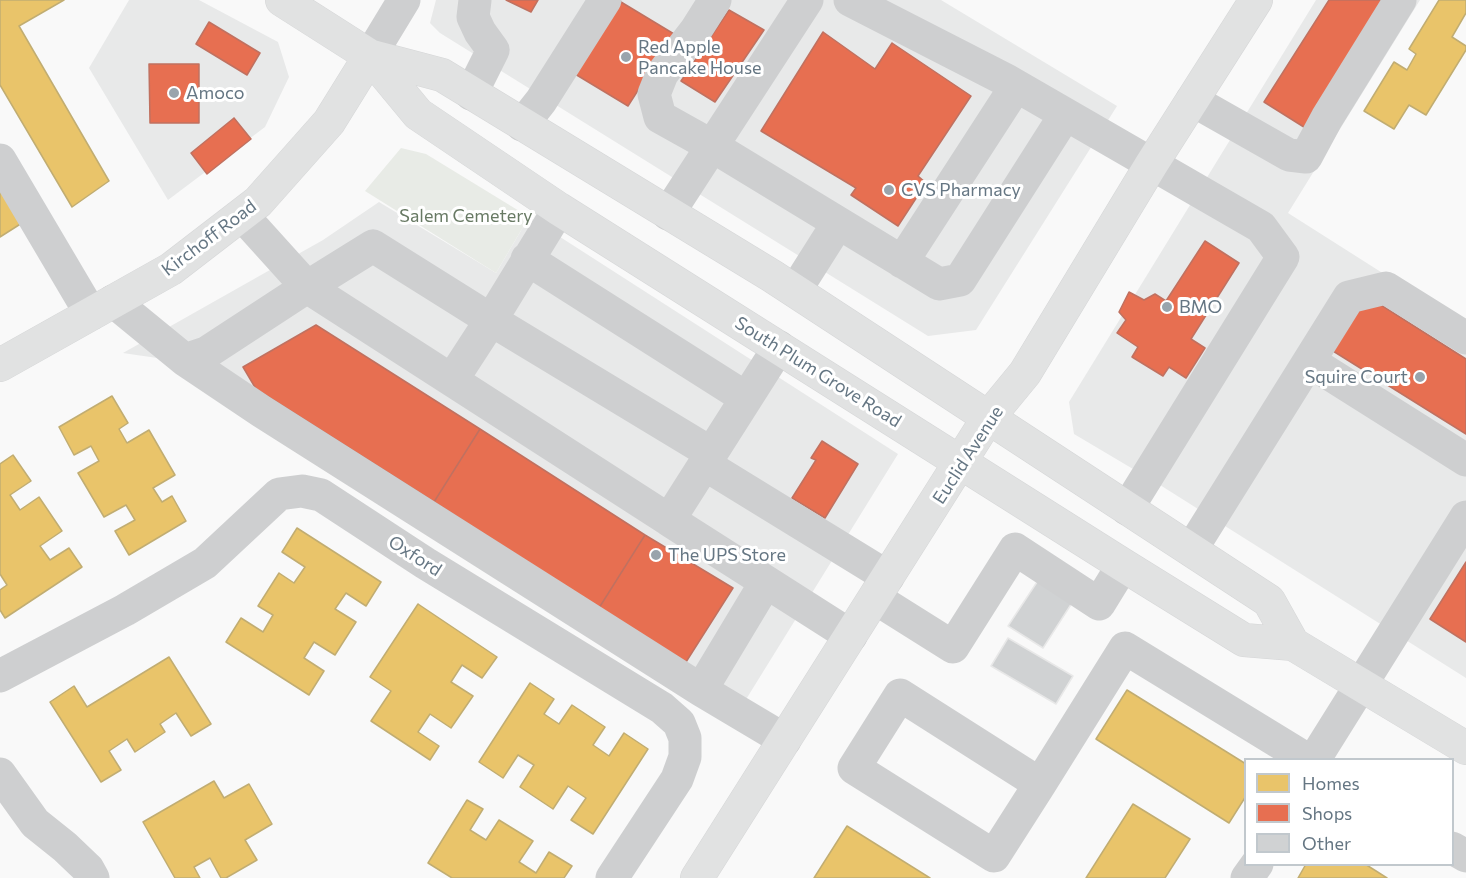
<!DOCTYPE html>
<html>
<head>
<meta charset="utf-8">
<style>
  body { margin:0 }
  #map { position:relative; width:1466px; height:878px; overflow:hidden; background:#f9f9f9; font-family:Commissioner,sans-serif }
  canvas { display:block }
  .legend { position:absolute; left:1244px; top:758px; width:210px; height:108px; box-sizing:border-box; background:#fff; border:2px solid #c1c8cd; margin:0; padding:8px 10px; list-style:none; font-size:18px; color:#657683 }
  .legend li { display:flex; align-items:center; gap:12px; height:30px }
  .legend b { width:30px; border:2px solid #c1c8cd }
</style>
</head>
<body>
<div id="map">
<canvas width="1466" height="878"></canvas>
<ul class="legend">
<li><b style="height:16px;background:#e9c46a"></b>Homes</li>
<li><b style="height:16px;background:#e76f51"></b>Shops</li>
<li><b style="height:16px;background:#d0d2d3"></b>Other</li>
</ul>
</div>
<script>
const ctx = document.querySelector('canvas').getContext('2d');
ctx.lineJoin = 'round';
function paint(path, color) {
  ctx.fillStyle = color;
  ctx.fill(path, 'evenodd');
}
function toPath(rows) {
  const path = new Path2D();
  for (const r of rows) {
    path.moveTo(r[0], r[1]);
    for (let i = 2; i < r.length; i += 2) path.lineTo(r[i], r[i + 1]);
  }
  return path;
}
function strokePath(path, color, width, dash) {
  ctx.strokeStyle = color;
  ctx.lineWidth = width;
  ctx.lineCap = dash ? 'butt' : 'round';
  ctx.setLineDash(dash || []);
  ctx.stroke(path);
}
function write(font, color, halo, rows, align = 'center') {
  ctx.font = font + ' Commissioner,sans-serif';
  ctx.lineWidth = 6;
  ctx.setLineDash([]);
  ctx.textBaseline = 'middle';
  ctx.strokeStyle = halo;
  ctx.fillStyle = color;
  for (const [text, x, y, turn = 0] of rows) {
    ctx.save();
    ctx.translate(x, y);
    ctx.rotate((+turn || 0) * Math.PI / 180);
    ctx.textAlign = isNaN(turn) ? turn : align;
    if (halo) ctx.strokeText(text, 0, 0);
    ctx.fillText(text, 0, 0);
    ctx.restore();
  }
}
paint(toPath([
  [129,0,199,0,278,42,289,77,265,127,168,200,89,68],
  [436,0,941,0,1117,106,976,330,928,336,440,33,430,23],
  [1316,0,1420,0,1288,213,1466,326,1466,678,1160,485,1074,434,1069,402],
  [379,202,496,273,529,217,898,454,732,722,157,358,123,353,323,240]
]), '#e8e9e9');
paint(toPath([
  [401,148,426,154,529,217,496,273,365,191]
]), '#e8ebe6');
const homes = toPath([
  [0,0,64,0,19,26,109,181,72,207,0,85,0,0],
  [1439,0,1466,0,1466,13,1452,37,1466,46,1466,50,1426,115,1409,105,1394,129,1364,111,1394,62,1407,70,1416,54,1409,49,1439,0],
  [0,184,22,223,0,237,0,184],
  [112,396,128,423,119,429,127,443,149,430,175,475,153,488,162,502,172,496,186,521,129,555,115,531,135,520,126,505,104,517,78,473,99,461,91,446,74,455,59,427,112,396],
  [13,455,31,481,10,495,20,510,39,497,62,531,40,546,50,560,69,548,82,567,5,618,0,610,0,590,7,585,0,574,0,464,13,455],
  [297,528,381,582,366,606,346,593,335,609,356,622,335,655,314,642,304,658,324,671,309,695,226,642,241,618,263,632,273,615,258,606,279,573,294,583,305,567,282,552,297,528],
  [418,604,497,657,482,678,462,665,451,682,473,696,451,728,430,714,418,732,439,746,430,760,371,721,391,691,370,677,418,604],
  [169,657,211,724,191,736,176,713,160,724,165,732,135,752,127,739,109,751,121,770,101,782,50,702,74,686,87,707,169,657],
  [530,683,554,699,544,714,559,724,572,705,605,727,593,745,609,756,624,733,648,749,593,834,571,820,586,798,568,786,553,809,520,787,534,765,518,755,503,778,479,762,530,683],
  [1127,690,1246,764,1246,796,1229,823,1096,739,1127,690],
  [214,781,224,798,249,784,272,824,245,840,257,860,226,878,221,878,210,858,194,867,200,878,175,878,143,822,214,781],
  [467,800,483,809,470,830,486,840,499,820,533,841,519,862,536,873,549,852,572,866,564,878,452,878,428,863,467,800],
  [1133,804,1190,839,1165,878,1086,878,1133,804],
  [847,826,930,878,814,878,847,826],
  [1306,864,1365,864,1387,878,1298,878,1306,864]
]);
paint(homes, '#e9c46a');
strokePath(homes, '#c1ad72', 1.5);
const shops = toPath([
  [506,0,538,0,531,12,506,0],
  [1329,0,1389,0,1307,129,1264,102,1329,0],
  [621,2,674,34,628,106,575,74,621,2],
  [729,10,764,30,715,102,681,81,729,10],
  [209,22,260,53,247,75,196,44,209,22],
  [823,32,875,69,892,43,971,96,918,176,926,183,898,226,851,195,856,188,761,131,823,32],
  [149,64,199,64,199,123,150,123,149,64],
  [234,118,251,139,207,174,191,153,234,118],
  [1205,241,1239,263,1191,339,1205,348,1186,378,1169,367,1163,376,1132,357,1138,347,1117,333,1126,320,1119,312,1129,292,1144,300,1155,294,1166,301,1205,241],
  [1381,305,1466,359,1466,434,1333,351,1359,310,1381,305],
  [316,325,480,429,434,502,256,389,243,367,316,325],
  [480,429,645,535,599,608,434,502,480,429],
  [822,441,858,464,825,518,792,498,816,460,811,458,822,441],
  [645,535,733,588,686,662,599,608,645,535],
  [1466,562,1466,642,1430,619,1466,562]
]);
paint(shops, '#e76f51');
strokePath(shops, '#c07160', 1.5);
const building = toPath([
  [1045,570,1079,592,1043,648,1008,626,1045,570],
  [1008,638,1073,676,1056,704,991,666,1008,638]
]);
paint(building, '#d0d2d3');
strokePath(building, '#e8e8e8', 1.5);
const major = toPath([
  [282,0,370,56,442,75,772,276,1269,601,1293,644],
  [370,56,418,114,559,209,1123,565,1244,640,1293,644,1466,748],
  [0,365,171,269,258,202,329,122,370,56],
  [697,878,988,418,1025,373,1151,165,1256,0]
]);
strokePath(major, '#d5d6d7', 34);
strokePath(toPath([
  [715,0,696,30,662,74,654,94,660,117,712,146,939,284,960,280,1065,115],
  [850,0,1008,81,1261,227,1283,257,1127,509],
  [370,56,404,0],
  [471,94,493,50,480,32,473,17,475,0],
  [1192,100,1289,155,1306,157,1327,118,1400,0],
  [522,125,541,101,605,0],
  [0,160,91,314],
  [668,214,807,0],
  [242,215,307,287,669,520,779,347],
  [527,259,746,398],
  [902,262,1016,86],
  [795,291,838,223],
  [113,301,185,360,261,411,701,690,766,582],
  [185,360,206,353,307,287,373,246,491,320,559,209],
  [1309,361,1466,460],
  [452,380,491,320,711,453],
  [704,464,888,577],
  [669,520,851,636],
  [1191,550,1349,297,1386,288,1466,338],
  [875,598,953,647,1015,549,1099,604,1123,565],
  [0,676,125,610,205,563,279,494,302,491,321,495,425,563,662,708,679,723,685,738,685,757,677,779,612,878],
  [701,690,785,740],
  [1314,760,1466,517],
  [0,774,35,823,65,847,88,869,93,878],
  [1040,784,900,695,854,768,994,856,1040,784,1125,648,1308,760],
  [1452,848,1466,856],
  [1247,878,1257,864]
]), '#cecfd0', 33);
strokePath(major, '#e1e2e2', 33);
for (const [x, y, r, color] of [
  [626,57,6,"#99a4ac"],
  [174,93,6,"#99a4ac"],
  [889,190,6,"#99a4ac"],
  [1167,307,6,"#99a4ac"],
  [1420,377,6,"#99a4ac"],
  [656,555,6,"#99a4ac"]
]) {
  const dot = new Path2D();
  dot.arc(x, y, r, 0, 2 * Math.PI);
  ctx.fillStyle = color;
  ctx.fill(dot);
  strokePath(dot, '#fff', 2);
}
write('18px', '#657683', '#fff', [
  ["Red Apple",638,47],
  ["Pancake House",638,68],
  ["Amoco",186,93],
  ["CVS Pharmacy",901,190],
  ["BMO",1179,307],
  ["Squire Court",1408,377,"right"],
  ["The UPS Store",668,555]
], 'left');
write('18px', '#687a64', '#fff', [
  ["Salem Cemetery",466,216]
]);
write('18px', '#657683', '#fff', [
  ["Kirchoff Road",209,238,-37],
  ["South Plum Grove Road",818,372,32],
  ["Euclid Avenue",968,455,-57],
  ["Oxford",415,556,33]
]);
</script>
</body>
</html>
